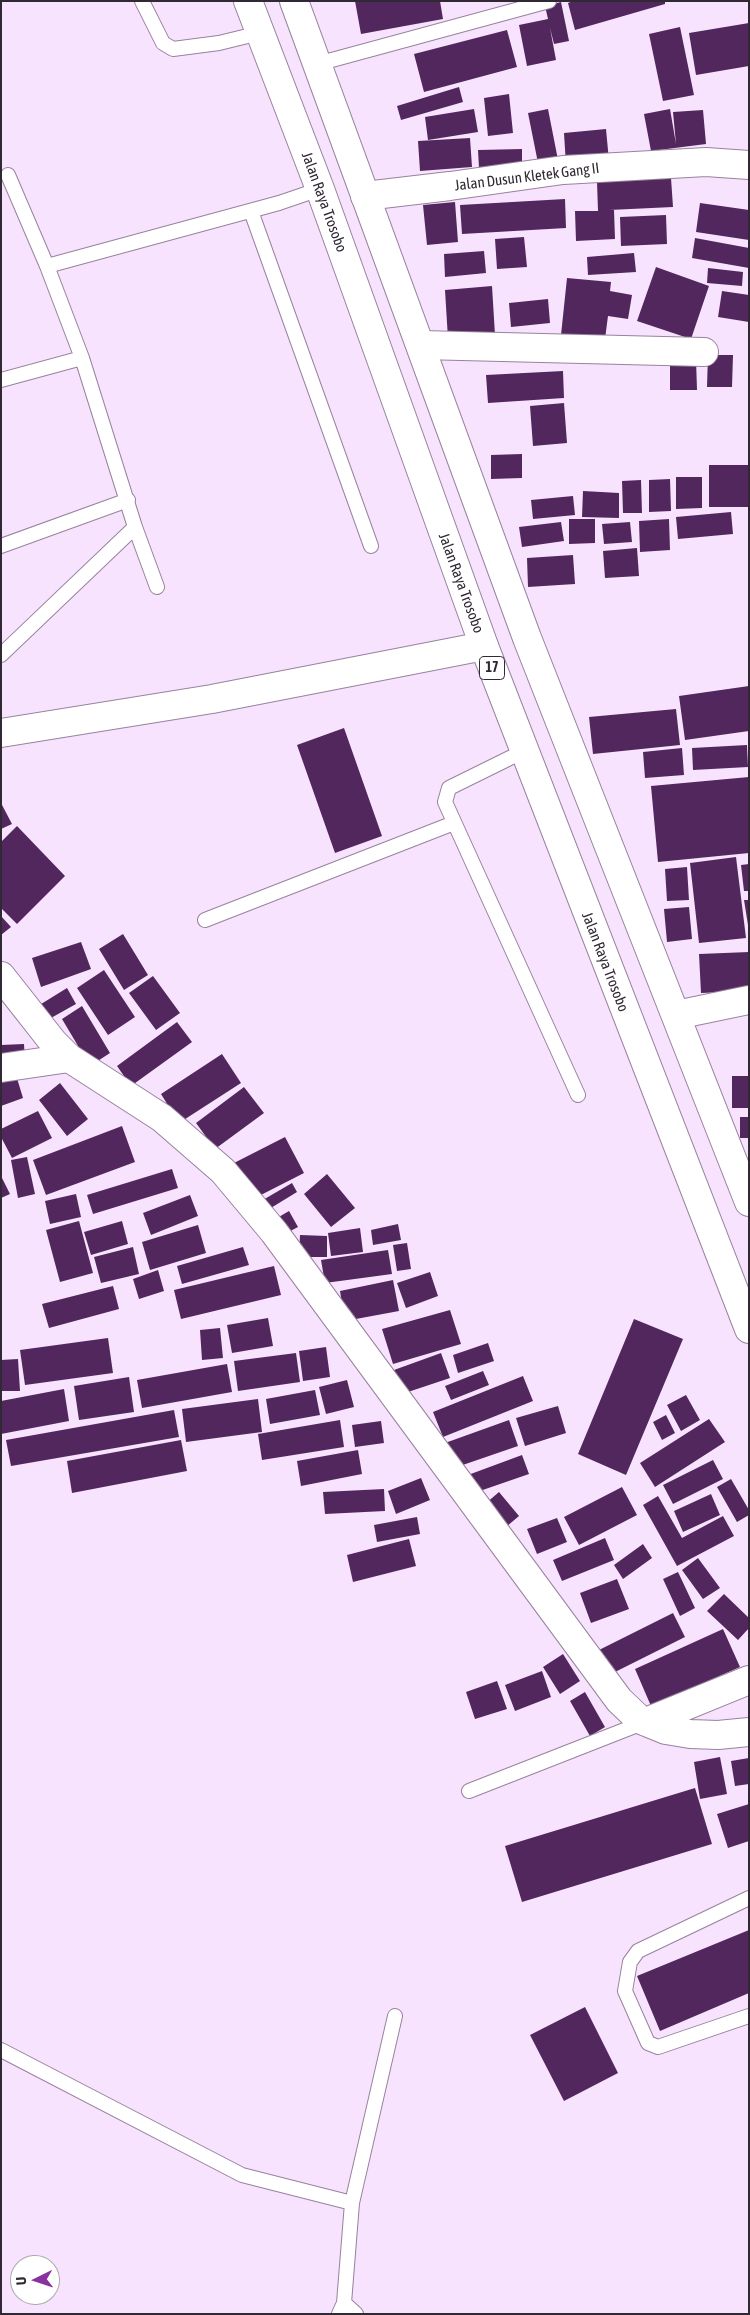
<!DOCTYPE html>
<html>
<head>
<meta charset="utf-8">
<style>
  body { margin:0 }
  #map { position:relative; width:750px; height:2315px; overflow:hidden; background:#f8e3fe; font-family:"Asap Condensed",sans-serif }
  canvas { display:block }
  .frame { position:absolute; inset:0; border:2px solid #302832; pointer-events:none }
  .north { position:absolute; left:10px; top:2255px; width:50px; height:50px; box-sizing:border-box; background:#fff; border:1px solid #aca9ad; border-radius:50%; rotate:266deg; font-size:14px; font-weight:700; line-height:20px; text-align:center; color:#302832 }
  .north::after { content:''; display:block; margin:auto; width:18px; height:22px; background:#89319e; clip-path:polygon(50% 0,100% 100%,50% 72%,0 100%) }
</style>
</head>
<body>
<div id="map">
<canvas width="750" height="2315"></canvas>
<div class="frame"></div>
<div class="north">U</div>
</div>
<script>
const ctx = document.querySelector('canvas').getContext('2d');
ctx.lineJoin = 'round';
function paint(path, color) {
  ctx.fillStyle = color;
  ctx.fill(path, 'evenodd');
}
function toPath(rows) {
  const path = new Path2D();
  for (const r of rows) {
    path.moveTo(r[0], r[1]);
    for (let i = 2; i < r.length; i += 2) path.lineTo(r[i], r[i + 1]);
  }
  return path;
}
function strokePath(path, color, width, dash) {
  ctx.strokeStyle = color;
  ctx.lineWidth = width;
  ctx.lineCap = dash ? 'butt' : 'round';
  ctx.setLineDash(dash || []);
  ctx.stroke(path);
}
function write(font, color, halo, rows, align = 'center') {
  ctx.font = font + ' "Asap Condensed",sans-serif';
  ctx.lineWidth = 5;
  ctx.setLineDash([]);
  ctx.textBaseline = 'middle';
  ctx.strokeStyle = halo;
  ctx.fillStyle = color;
  for (const [text, x, y, turn = 0] of rows) {
    ctx.save();
    ctx.translate(x, y);
    ctx.rotate((+turn || 0) * Math.PI / 180);
    ctx.textAlign = isNaN(turn) ? turn : align;
    if (halo) ctx.strokeText(text, 0, 0);
    ctx.fillText(text, 0, 0);
    ctx.restore();
  }
}
paint(toPath([
  [355,1,440,1,443,19,361,34],
  [573,1,665,1,665,4,575,30,568,3],
  [561,2,569,41,554,44,550,28,556,60,527,66,519,25,548,19,545,6],
  [749,23,749,66,696,75,689,33],
  [680,27,694,95,663,101,649,34],
  [507,30,517,67,424,92,414,54],
  [459,87,463,102,401,120,397,106],
  [509,94,513,133,488,136,484,98],
  [474,109,478,132,428,140,425,117],
  [548,109,559,165,539,168,528,113],
  [670,109,676,144,673,112,703,110,706,144,651,151,644,114],
  [606,129,609,161,566,165,564,133],
  [470,138,472,167,420,171,418,141],
  [522,149,522,167,479,168,478,150],
  [671,178,673,207,609,210,614,210,615,239,576,241,575,211,598,211,597,182],
  [565,199,566,228,462,234,460,205],
  [455,202,458,242,427,245,423,205],
  [700,203,749,210,749,240,696,232],
  [666,215,667,244,621,246,620,217],
  [524,237,527,267,497,269,495,239],
  [695,238,749,248,749,268,692,258],
  [484,251,486,273,445,277,444,254],
  [634,253,636,272,588,275,587,257],
  [656,267,709,286,691,339,637,321],
  [708,268,743,272,742,286,707,283],
  [567,278,611,282,610,291,632,295,628,319,608,316,605,339,561,335],
  [492,286,495,335,448,339,445,290],
  [722,291,749,295,749,322,718,317],
  [548,299,550,323,511,327,509,303],
  [708,355,733,355,732,387,707,387],
  [696,359,697,390,670,390,670,360],
  [563,371,564,398,488,403,486,375],
  [564,403,567,443,533,446,530,406],
  [522,454,522,478,491,479,491,455],
  [709,465,749,465,749,507,709,507],
  [676,477,702,477,702,508,676,509],
  [670,479,671,511,649,512,649,480],
  [641,480,642,513,623,513,622,481],
  [583,491,619,493,619,518,582,517],
  [573,496,575,515,533,519,531,500],
  [731,512,733,534,678,539,676,517],
  [569,519,595,519,595,543,569,544],
  [669,519,670,550,640,552,639,521],
  [561,522,564,541,522,547,519,527],
  [630,522,632,542,604,544,602,524],
  [637,548,639,576,605,578,603,551],
  [573,555,575,584,528,587,527,558],
  [749,686,749,731,685,740,679,696],
  [676,709,680,745,593,754,589,717],
  [344,728,382,836,335,853,297,745],
  [747,745,748,767,693,770,692,748],
  [682,748,684,775,645,778,643,752],
  [749,777,749,853,658,862,651,786],
  [1,803,12,824,1,829],
  [17,826,65,876,17,924,1,908,1,842],
  [736,857,746,938,699,943,690,863],
  [749,864,749,891,744,891,741,865],
  [687,867,689,900,667,901,665,869],
  [744,900,749,900,749,925,748,925],
  [689,907,692,939,667,942,664,909],
  [1,916,11,927,1,935],
  [123,934,148,975,124,990,99,949],
  [81,942,91,969,41,987,32,958],
  [749,952,749,991,701,993,699,954],
  [104,970,135,1017,108,1035,77,988],
  [153,976,180,1013,156,1030,129,993],
  [67,988,76,1004,42,1023,33,1009],
  [82,1006,110,1053,90,1066,62,1019],
  [177,1022,192,1042,131,1086,117,1066],
  [24,1044,25,1061,1,1062,1,1045],
  [222,1054,241,1083,179,1123,161,1094],
  [16,1075,23,1098,1,1106,1,1080],
  [732,1076,749,1076,749,1108,732,1108],
  [60,1083,88,1119,67,1136,39,1100],
  [244,1087,264,1113,215,1149,196,1123],
  [38,1111,52,1138,12,1158,1,1137,1,1129],
  [740,1117,749,1117,749,1138,740,1138],
  [122,1126,135,1162,46,1195,33,1160],
  [285,1137,304,1173,253,1199,234,1163],
  [27,1157,35,1194,18,1198,11,1160],
  [172,1169,178,1188,93,1214,87,1195],
  [327,1174,355,1208,331,1227,304,1194],
  [1,1176,10,1194,1,1198],
  [292,1183,297,1192,261,1214,256,1204],
  [76,1194,81,1217,50,1224,45,1201],
  [190,1195,198,1216,151,1235,143,1213],
  [289,1211,298,1227,281,1236,272,1221],
  [79,1221,93,1273,60,1282,46,1230],
  [122,1221,128,1244,91,1255,84,1232],
  [398,1224,401,1240,373,1245,371,1230],
  [198,1225,206,1253,150,1270,142,1242],
  [360,1228,363,1252,331,1256,328,1233],
  [300,1235,327,1236,327,1257,299,1257],
  [407,1243,411,1269,397,1271,393,1245],
  [133,1247,139,1274,101,1283,94,1257],
  [243,1247,249,1265,182,1284,177,1266],
  [388,1250,392,1274,325,1283,321,1260],
  [274,1266,281,1295,181,1319,174,1290],
  [158,1270,164,1291,139,1299,133,1279],
  [430,1272,438,1296,406,1308,397,1283],
  [393,1280,399,1311,345,1321,340,1291],
  [113,1286,119,1309,49,1328,42,1304],
  [450,1310,461,1344,393,1364,382,1329],
  [268,1318,273,1346,232,1353,227,1325],
  [634,1319,683,1339,626,1475,578,1454],
  [220,1328,223,1358,202,1360,200,1330],
  [108,1338,113,1373,25,1385,20,1350],
  [488,1343,494,1361,458,1373,453,1355],
  [326,1347,330,1377,303,1381,299,1351],
  [296,1353,300,1382,238,1391,234,1361],
  [441,1353,450,1378,402,1394,394,1370],
  [18,1359,20,1391,1,1391,1,1360],
  [227,1364,232,1392,142,1408,137,1380],
  [483,1371,489,1385,451,1400,445,1386],
  [523,1376,533,1401,443,1437,433,1412],
  [129,1377,134,1412,79,1420,74,1386],
  [347,1380,354,1407,326,1414,319,1387],
  [64,1389,69,1421,1,1434,1,1401],
  [315,1390,320,1415,270,1424,266,1399],
  [686,1395,700,1420,681,1431,667,1405],
  [258,1399,262,1432,186,1442,182,1409],
  [558,1406,566,1433,525,1446,516,1418],
  [174,1410,179,1437,11,1466,6,1440],
  [666,1415,675,1433,662,1440,653,1422],
  [709,1419,725,1442,655,1487,640,1463],
  [340,1420,344,1447,262,1460,258,1434],
  [509,1420,518,1446,454,1468,445,1443],
  [381,1421,384,1443,355,1447,352,1425],
  [181,1440,187,1471,72,1493,67,1461],
  [358,1450,362,1474,301,1486,297,1461],
  [522,1455,529,1474,474,1493,468,1475],
  [713,1460,723,1479,673,1504,663,1485],
  [421,1478,430,1500,396,1514,388,1491],
  [731,1479,749,1510,749,1515,737,1522,717,1487],
  [622,1487,637,1515,579,1545,564,1517],
  [384,1489,385,1511,325,1514,323,1492],
  [499,1492,519,1516,506,1527,485,1504],
  [711,1494,720,1515,683,1532,674,1511],
  [658,1496,682,1538,723,1516,734,1536,677,1566,643,1505],
  [417,1517,420,1534,377,1542,374,1525],
  [557,1518,567,1542,537,1554,527,1529],
  [605,1538,614,1560,562,1581,553,1560],
  [409,1539,416,1566,353,1582,347,1555],
  [643,1544,652,1558,623,1579,614,1565],
  [698,1558,720,1588,703,1599,682,1570],
  [678,1572,695,1608,680,1616,663,1579],
  [617,1579,629,1609,591,1623,580,1593],
  [724,1594,749,1618,749,1628,738,1640,707,1611],
  [673,1613,685,1637,609,1675,597,1651],
  [723,1629,740,1667,651,1706,635,1669],
  [563,1654,580,1681,560,1694,543,1667],
  [542,1671,551,1697,515,1711,505,1685],
  [497,1681,507,1709,475,1719,466,1692],
  [585,1692,605,1727,590,1736,570,1701],
  [720,1757,727,1794,700,1799,694,1762],
  [749,1758,749,1784,735,1786,731,1761],
  [695,1788,712,1844,522,1902,505,1846],
  [749,1804,749,1841,728,1848,717,1814],
  [749,1930,749,1993,660,2031,637,1976],
  [585,2007,618,2073,564,2101,530,2035]
]), '#52275d');
const lane = toPath([
  [142,1,163,43,173,49,219,43,260,33],
  [317,64,549,1],
  [8,175,47,266],
  [251,211,371,546],
  [1,380,82,358],
  [135,527,157,587],
  [1,546,128,500],
  [1,655,135,527,82,358,47,266,279,203,320,189],
  [524,751,449,788,445,802,578,1095],
  [205,920,454,823],
  [469,1791,645,1722],
  [749,1898,638,1951,630,1962,625,1991,648,2043,658,2047,749,2016],
  [1,2050,242,2175,352,2203],
  [344,2303,356,2314],
  [339,2314,344,2303,352,2203,395,2016]
]);
const street = toPath([
  [365,196,450,186,563,170,706,162,749,165],
  [421,345,704,352],
  [1,733,212,699,484,646],
  [1,976,53,1042,69,1058,162,1118,223,1171,274,1232,619,1700,639,1719,666,1730,690,1734,718,1735,749,1732],
  [1,1068,69,1058],
  [646,1722,749,1680]
]);
const secondary = toPath([
  [676,1015,749,1000]
]);
const highway = toPath([
  [248,1,320,189,484,646,749,1329],
  [294,1,527,638,749,1202]
]);
strokePath(lane, '#97839c', 16);
strokePath(street, '#97839c', 30);
strokePath(secondary, '#97839c', 30);
strokePath(highway, '#97839c', 30);
strokePath(lane, '#fff', 14);
strokePath(street, '#fff', 28);
strokePath(secondary, '#fff', 28);
strokePath(highway, '#fff', 28);
for (const [x, y, w] of [
  [492,668,25]
]) {
  const box = new Path2D();
  box.roundRect(x - w / 2, y - 11.5, w, 23, 4);
  ctx.fillStyle = '#fff';
  ctx.fill(box);
  strokePath(box, '#302832', 1);
}
write('bold 14px', '#302832', null, [
  ["17",492,668]
]);
write('15px', '#302832', '#fff', [
  ["Jalan Dusun Kletek Gang II",527,177,-7],
  ["Jalan Raya Trosobo",324,202,70],
  ["Jalan Raya Trosobo",461,583,70],
  ["Jalan Raya Trosobo",605,962,69]
]);
</script>
</body>
</html>
